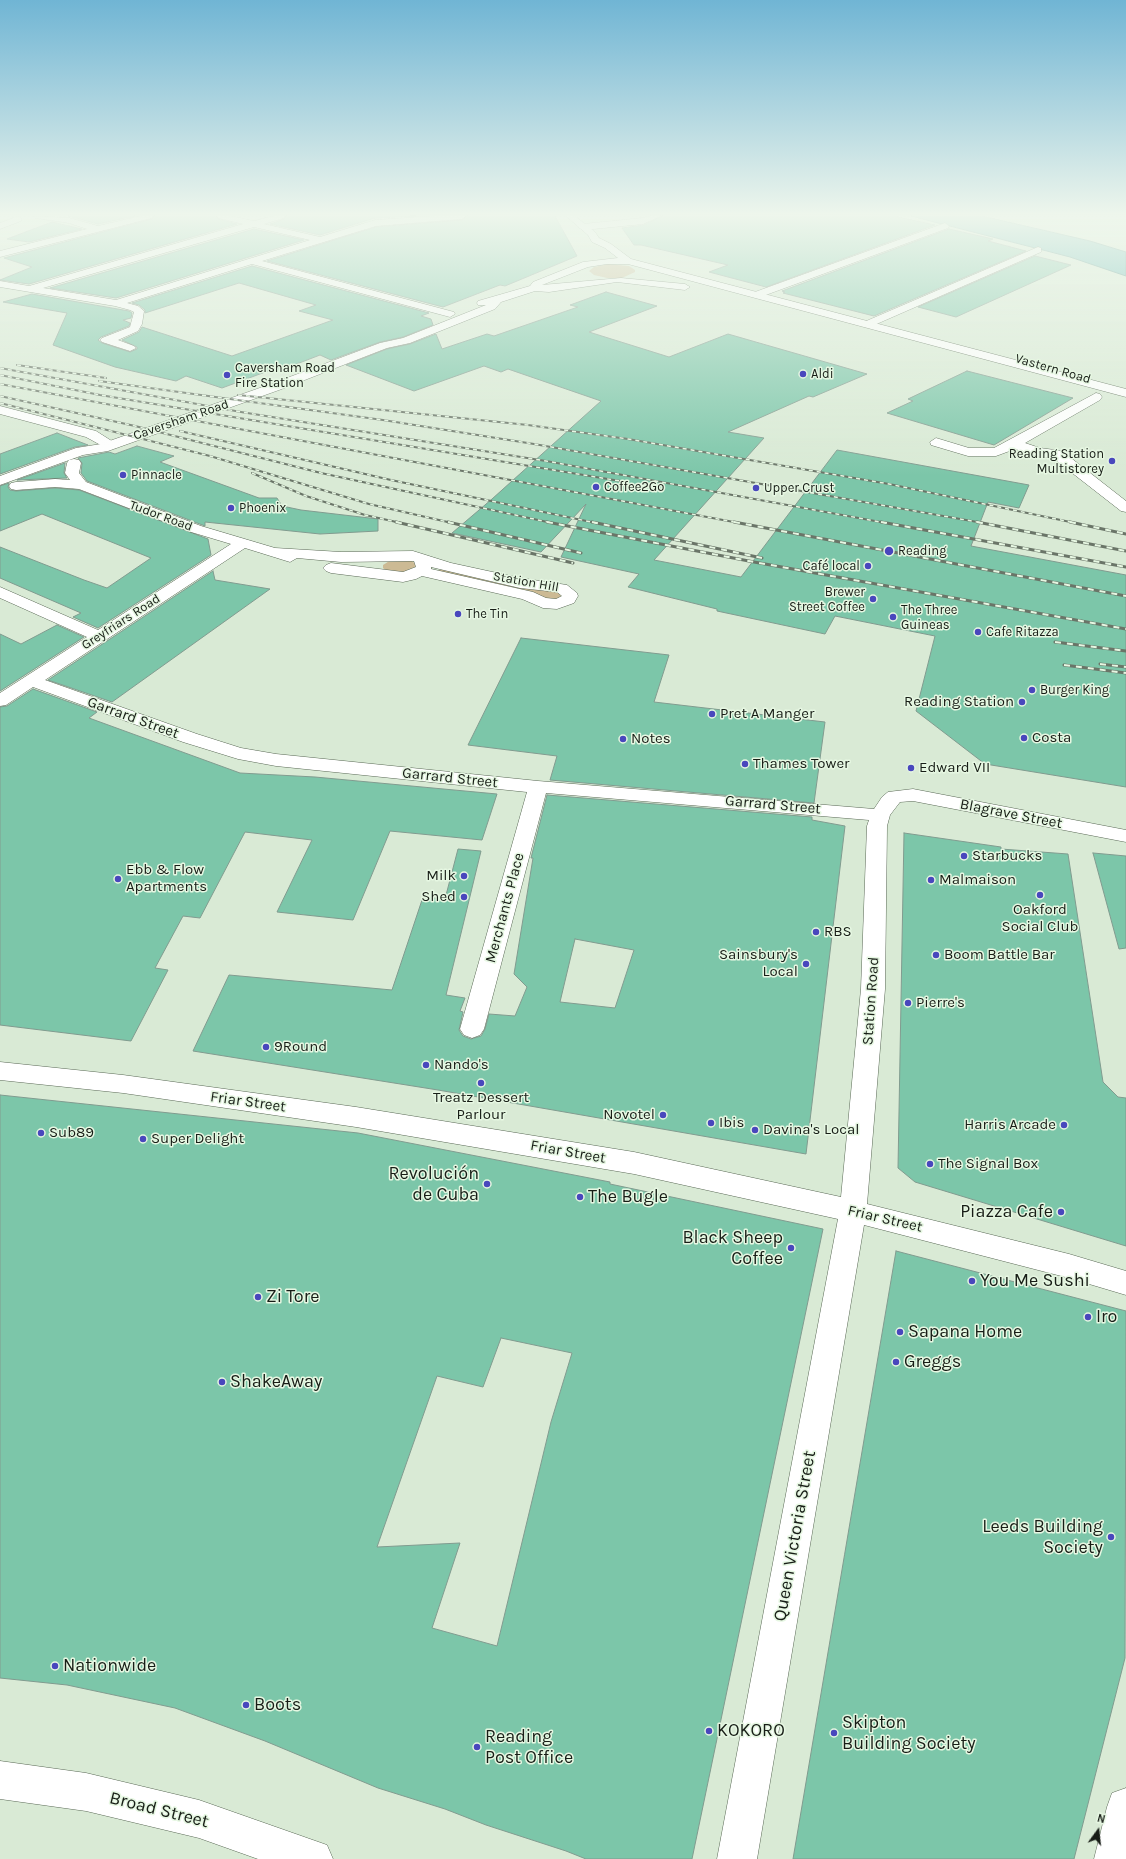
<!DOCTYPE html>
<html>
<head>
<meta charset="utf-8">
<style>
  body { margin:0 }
  #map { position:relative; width:1126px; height:1859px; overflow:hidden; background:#d9ead5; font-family:Karla,sans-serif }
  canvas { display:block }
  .north { position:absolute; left:1078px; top:1811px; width:40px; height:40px; -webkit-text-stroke:3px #e6f7e2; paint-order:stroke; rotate:15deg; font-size:11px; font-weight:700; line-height:16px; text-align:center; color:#171d16 }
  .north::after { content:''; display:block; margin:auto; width:14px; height:18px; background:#171d16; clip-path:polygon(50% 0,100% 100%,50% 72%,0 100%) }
</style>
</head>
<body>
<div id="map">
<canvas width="1126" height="1859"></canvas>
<div class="north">N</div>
</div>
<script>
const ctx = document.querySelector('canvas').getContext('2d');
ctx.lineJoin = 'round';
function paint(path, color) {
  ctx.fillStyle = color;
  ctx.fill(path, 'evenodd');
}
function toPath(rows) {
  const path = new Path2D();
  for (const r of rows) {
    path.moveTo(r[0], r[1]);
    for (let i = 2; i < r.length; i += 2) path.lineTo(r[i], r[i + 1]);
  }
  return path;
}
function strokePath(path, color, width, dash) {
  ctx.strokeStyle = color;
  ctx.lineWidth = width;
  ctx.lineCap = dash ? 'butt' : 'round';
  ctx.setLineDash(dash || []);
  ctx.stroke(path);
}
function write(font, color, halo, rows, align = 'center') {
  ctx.font = font + ' Karla,sans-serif';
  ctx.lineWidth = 3;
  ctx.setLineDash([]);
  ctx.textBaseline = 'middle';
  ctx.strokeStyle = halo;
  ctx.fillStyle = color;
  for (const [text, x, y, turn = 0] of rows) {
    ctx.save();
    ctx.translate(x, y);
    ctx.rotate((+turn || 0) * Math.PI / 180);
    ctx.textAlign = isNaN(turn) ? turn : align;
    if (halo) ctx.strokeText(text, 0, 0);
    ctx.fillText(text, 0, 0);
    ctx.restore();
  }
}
paint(toPath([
  [608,264,629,266,635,270,635,272,622,278,607,278,594,275,589,271,594,267],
  [409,559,416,564,415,567,402,573,385,570,383,568,383,565,391,560],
  [441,569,559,592,561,596,559,599,550,599,438,571]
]), '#ccba94');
const water = toPath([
  [911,216,982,216,1090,241,1126,252,1126,276,1070,257,911,216]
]);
paint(water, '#5cb6b5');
strokePath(water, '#478885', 1);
const building = toPath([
  [68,216,135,216,98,224,68,216],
  [154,216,216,216,218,219,237,224,29,284,0,280,32,267,4,258,152,219,154,216],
  [286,216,416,216,375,218,320,235,270,224,284,219,286,216],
  [467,216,555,216,577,256,505,286,500,285,443,307,267,261,376,227,462,220,467,216],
  [662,216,894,216,935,225,766,287,709,272,728,265,641,245,634,245,622,228,644,225,662,216],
  [52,222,82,229,29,242,7,239,52,222],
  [254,229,304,240,116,298,50,288,254,229],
  [949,229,993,239,988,241,1026,251,874,316,783,293,785,292,782,291,949,229],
  [1035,256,1071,265,956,317,918,307,1035,256],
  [252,266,429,313,421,316,431,319,433,325,403,337,380,342,331,360,320,355,281,370,276,368,222,388,186,376,176,381,115,367,53,345,67,313,3,302,32,294,129,311,132,313,131,318,123,320,130,323,129,326,101,337,98,340,102,343,130,352,137,349,137,347,122,340,139,332,142,327,232,356,333,320,299,311,316,305,239,283,145,313,145,310,139,305,132,303,252,266],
  [606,292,657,306,589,332,669,357,728,334,867,374,813,397,809,396,728,432,764,438,654,560,741,577,837,450,1029,485,1019,508,988,502,971,546,1126,575,1126,787,985,764,916,711,935,636,835,616,825,634,717,611,717,609,628,587,639,574,561,557,586,504,541,552,452,533,492,499,601,401,508,369,501,372,484,366,414,391,346,365,387,349,410,344,436,334,442,349,487,334,494,336,578,307,570,305,606,292],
  [967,371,1073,398,994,445,887,413,913,401,908,399,967,371],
  [57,433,88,445,75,447,0,474,0,454,57,433],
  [137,446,174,456,160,462,259,498,277,498,282,506,301,510,378,519,378,531,320,534,205,522,205,526,87,481,81,473,82,463,78,458,109,452,115,454,137,446],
  [65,463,64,473,67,478,17,480,65,463],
  [9,483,8,487,10,490,16,491,55,488,79,490,208,539,211,555,98,628,73,617,81,613,0,578,0,547,84,580,107,588,151,558,42,514,0,531,0,486,9,483],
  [213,571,215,580,270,589,112,702,48,680,213,571],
  [57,625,84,637,0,691,0,634,21,644,57,625],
  [521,638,669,655,654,702,825,722,814,803,550,780,557,756,468,745,521,638],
  [33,689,97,712,89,718,240,773,315,777,497,794,482,840,390,831,353,920,277,912,312,840,245,832,200,918,183,916,155,968,168,970,131,1041,0,1025,0,707,7,706,33,689],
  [547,795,812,817,812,820,845,826,806,1154,438,1090,193,1051,229,975,392,990,423,897,445,899,458,849,481,851,446,995,465,998,460,1011,463,1012,459,1030,463,1036,471,1039,481,1036,485,1029,489,1014,515,1016,527,987,514,974,533,858,531,858,547,795],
  [575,939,634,950,615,1008,560,1002,575,939],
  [904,833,1001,847,1001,849,1068,854,1103,1082,1118,1097,1126,1098,1126,1246,915,1182,898,1168,904,833],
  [1093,853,1126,856,1126,948,1119,949,1093,853],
  [0,1095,358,1133,610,1182,610,1184,823,1229,692,1859,586,1859,566,1851,486,1825,445,1809,378,1788,265,1741,175,1708,67,1685,0,1678,0,1095],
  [501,1338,572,1353,551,1422,497,1646,432,1628,460,1543,377,1547,437,1376,483,1387,501,1338],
  [896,1251,1126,1311,1125,1658,1074,1859,793,1859,896,1251]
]);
paint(building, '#7cc6a9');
strokePath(building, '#819b8f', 1);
const minor = toPath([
  [18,216,22,219,21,221,0,229,0,223,18,216],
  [34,216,70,218,98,226,140,216,153,216,152,218,0,257,0,251,87,229,69,223,35,218,34,216],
  [217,216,231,216,254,221,273,216,285,216,284,218,264,224,320,237,375,220,433,216,466,216,462,219,376,226,262,261,454,312,455,314,450,317,252,264,127,303,138,306,144,311,142,324,138,331,118,340,134,346,136,348,130,351,102,342,100,340,102,338,130,327,134,312,130,310,115,306,0,287,0,281,29,286,243,224,218,218,217,216],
  [254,227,310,240,116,300,43,288,254,227],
  [650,216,661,216,643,224,583,230,578,227,583,224,642,218,650,216],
  [945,223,949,226,948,228,763,296,755,296,754,294,755,292,945,223],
  [1038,247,1041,248,1041,252,872,326,868,327,863,324,864,322,1038,247],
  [1096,393,1100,394,1102,397,1100,400,1025,443,1040,448,1062,451,1126,501,1126,512,1121,511,1053,458,1038,456,1015,449,996,456,968,456,931,445,930,442,936,438,969,448,994,448,1096,393],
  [0,406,96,431,118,445,116,448,106,448,86,437,0,414,0,406],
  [74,459,79,460,81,463,79,473,86,482,201,526,275,548,341,552,413,551,451,563,520,578,567,585,577,593,578,596,574,603,557,609,543,608,522,599,422,576,416,579,403,582,331,573,326,571,323,568,326,565,331,563,403,572,416,567,414,561,412,561,341,562,297,558,290,562,245,548,45,680,197,734,241,748,276,754,538,781,874,809,882,797,888,792,913,789,1126,830,1126,842,913,801,900,802,890,815,887,826,885,989,867,1204,1069,1254,1126,1271,1126,1295,1069,1278,864,1225,757,1859,717,1859,838,1219,634,1174,356,1127,123,1093,0,1080,0,1062,123,1075,356,1107,634,1152,841,1197,861,989,867,826,869,820,546,793,484,1029,480,1035,472,1038,464,1035,460,1029,527,792,276,766,238,759,183,742,33,687,6,705,0,706,0,693,87,637,0,598,0,587,98,630,231,544,191,532,79,489,55,487,16,490,11,489,9,486,11,483,16,482,55,479,70,480,65,473,67,463,69,460,74,459],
  [431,567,520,588,557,592,562,596,556,599,546,598,533,592,431,569,431,567],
  [0,1761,86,1773,199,1800,327,1845,333,1859,258,1859,199,1838,86,1811,0,1799,0,1761],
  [1126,1788,1126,1859,1094,1859,1107,1807,1112,1793,1126,1788]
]);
const major = toPath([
  [566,216,575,216,595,232,599,238,611,244,631,259,1126,389,1126,397,628,264,607,264,588,267,542,285,621,278,685,284,690,287,685,290,617,282,549,292,535,291,501,302,495,309,410,343,387,348,279,390,108,451,83,455,0,485,0,476,76,448,101,444,271,384,380,343,403,338,486,305,478,305,477,303,478,301,530,286,533,282,583,262,618,258,605,248,592,242,588,235,566,216]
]);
strokePath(minor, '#5a6956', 1);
strokePath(major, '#5a6956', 1);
paint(minor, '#fff');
paint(major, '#fff');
const railFar1 = toPath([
  [17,365,106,378],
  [0,368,241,412,546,461,886,523],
  [0,375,100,395,620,481],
  [99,381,383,420,534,444,983,523],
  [0,384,739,523],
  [238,395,528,425,628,439,889,484,1075,523],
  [0,396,135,426,321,473,552,523],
  [0,403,210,456,369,504,452,523],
  [180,431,391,480,596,523],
  [252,473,306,496,365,515,401,523]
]);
const rail = toPath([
  [396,522,573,563],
  [448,522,581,553],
  [547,522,754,562,1126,629],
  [592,522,762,558],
  [734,522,1126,596],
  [881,522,1126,567],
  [977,522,1126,551],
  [1070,522,1126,534],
  [1055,642,1126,651],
  [1100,664,1126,667],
  [1064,665,1126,673]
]);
strokePath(railFar1, '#6a7568', 2);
strokePath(rail, '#6a7568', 3);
strokePath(railFar1, '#e6f7e2', 1.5, [4]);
strokePath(rail, '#e6f7e2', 2, [6]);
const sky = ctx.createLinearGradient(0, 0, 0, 476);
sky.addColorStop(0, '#70b5d4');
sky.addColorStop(0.45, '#eef6ec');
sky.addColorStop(1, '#eef6ec00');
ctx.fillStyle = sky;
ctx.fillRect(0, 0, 1126, 476);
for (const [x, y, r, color] of [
  [803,374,4,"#4947bd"],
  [227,375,4,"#4947bd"],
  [1112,461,4,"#4947bd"],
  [123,475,4,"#4947bd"],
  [596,487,4,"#4947bd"],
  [756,488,4,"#4947bd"],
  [231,508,4,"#4947bd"],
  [889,551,5,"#4947bd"],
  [868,566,4,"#4947bd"],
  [873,599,4,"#4947bd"],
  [458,614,4,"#4947bd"],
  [893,617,4,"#4947bd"],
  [978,632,4,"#4947bd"],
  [1032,690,4,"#4947bd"],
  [1022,702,4,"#4947bd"],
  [712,714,4,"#4947bd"],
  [1024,738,4,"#4947bd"],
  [623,739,4,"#4947bd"],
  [745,764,4,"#4947bd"],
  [911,768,4,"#4947bd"],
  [964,856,4,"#4947bd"],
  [464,876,4,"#4947bd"],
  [118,879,4,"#4947bd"],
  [931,880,4,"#4947bd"],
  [1040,895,4,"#4947bd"],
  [464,897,4,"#4947bd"],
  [816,932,4,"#4947bd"],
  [936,955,4,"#4947bd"],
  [806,964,4,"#4947bd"],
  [908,1003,4,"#4947bd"],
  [266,1047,4,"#4947bd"],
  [426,1065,4,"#4947bd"],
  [481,1083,4,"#4947bd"],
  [663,1115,4,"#4947bd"],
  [711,1123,4,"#4947bd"],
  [1064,1125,4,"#4947bd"],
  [755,1130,4,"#4947bd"],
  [41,1133,4,"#4947bd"],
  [143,1139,4,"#4947bd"],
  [930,1164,4,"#4947bd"],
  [487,1184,4,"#4947bd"],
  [580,1197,4,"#4947bd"],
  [1061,1212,4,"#4947bd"],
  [791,1248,4,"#4947bd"],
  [972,1281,4,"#4947bd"],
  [258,1297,4,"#4947bd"],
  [1088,1317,4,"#4947bd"],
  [900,1332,4,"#4947bd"],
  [896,1362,4,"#4947bd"],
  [222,1382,4,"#4947bd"],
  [1111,1537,4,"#4947bd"],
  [55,1666,4,"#4947bd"],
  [246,1705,4,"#4947bd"],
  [709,1731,4,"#4947bd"],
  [834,1733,4,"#4947bd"],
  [477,1747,4,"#4947bd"]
]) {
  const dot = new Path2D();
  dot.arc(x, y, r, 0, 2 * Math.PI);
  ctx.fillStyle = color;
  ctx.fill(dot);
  strokePath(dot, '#e6f7e2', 1.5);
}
write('13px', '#171d16', '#e6f7e2', [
  ["Caversham Road",235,368],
  ["Fire Station",235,383],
  ["Aldi",811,374],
  ["Reading Station",1104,454,"right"],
  ["Multistorey",1104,469,"right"],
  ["Pinnacle",131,475],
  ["Coffee2Go",604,487],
  ["Upper Crust",764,488],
  ["Phoenix",239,508],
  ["Reading",898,551],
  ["Café local",860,566,"right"],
  ["Brewer",865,592,"right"],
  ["Street Coffee",865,607,"right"],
  ["The Three",901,610],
  ["Guineas",901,625],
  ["The Tin",466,614],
  ["Cafe Ritazza",986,632],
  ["Burger King",1040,690]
], 'left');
write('13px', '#171d16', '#e6f7e2', [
  ["Vastern Road",1053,369,16],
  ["Caversham Road",181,420,-19],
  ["Tudor Road",161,516,20],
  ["Station Hill",526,582,10],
  ["Greyfriars Road",121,622,-33]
]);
write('15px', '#171d16', '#e6f7e2', [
  ["Reading Station",1014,702,"right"],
  ["Pret A Manger",720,714],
  ["Costa",1032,738],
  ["Notes",631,739],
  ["Thames Tower",753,764],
  ["Edward VII",919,768],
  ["Starbucks",972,856],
  ["Ebb & Flow",126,870],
  ["Apartments",126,887],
  ["Milk",456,876,"right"],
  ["Malmaison",939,880],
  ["Shed",456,897,"right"],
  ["Oakford",1040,910,"center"],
  ["Social Club",1040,927,"center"],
  ["RBS",824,932],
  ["Sainsbury's",798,955,"right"],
  ["Local",798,972,"right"],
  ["Boom Battle Bar",944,955],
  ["Pierre's",916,1003],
  ["9Round",274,1047],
  ["Nando's",434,1065],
  ["Treatz Dessert",481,1098,"center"],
  ["Parlour",481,1115,"center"],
  ["Novotel",655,1115,"right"],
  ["Ibis",719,1123],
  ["Harris Arcade",1056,1125,"right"],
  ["Davina's Local",763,1130],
  ["Sub89",49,1133],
  ["Super Delight",151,1139],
  ["The Signal Box",938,1164]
], 'left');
write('15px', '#171d16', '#e6f7e2', [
  ["Garrard Street",133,718,20],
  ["Garrard Street",450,778,6],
  ["Garrard Street",773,805,5],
  ["Blagrave Street",1011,814,11],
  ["Merchants Place",505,908,-75],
  ["Station Road",871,1001,-86],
  ["Friar Street",248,1102,8],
  ["Friar Street",568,1152,10],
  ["Friar Street",885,1219,13]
]);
write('18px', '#171d16', '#e6f7e2', [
  ["Revolución",479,1174,"right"],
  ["de Cuba",479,1195,"right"],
  ["The Bugle",588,1197],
  ["Piazza Cafe",1053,1212,"right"],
  ["Black Sheep",783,1238,"right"],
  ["Coffee",783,1259,"right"],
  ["You Me Sushi",980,1281],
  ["Zi Tore",266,1297],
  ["Iro",1096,1317],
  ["Sapana Home",908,1332],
  ["Greggs",904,1362],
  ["ShakeAway",230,1382],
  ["Leeds Building",1103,1527,"right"],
  ["Society",1103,1548,"right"],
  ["Nationwide",63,1666],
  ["Boots",254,1705],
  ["Skipton",842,1723],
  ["Building Society",842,1744],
  ["KOKORO",717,1731],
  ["Reading",485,1737],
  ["Post Office",485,1758]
], 'left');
write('18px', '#171d16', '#e6f7e2', [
  ["Queen Victoria Street",795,1536,-80],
  ["Broad Street",159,1810,14]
]);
</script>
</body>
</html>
